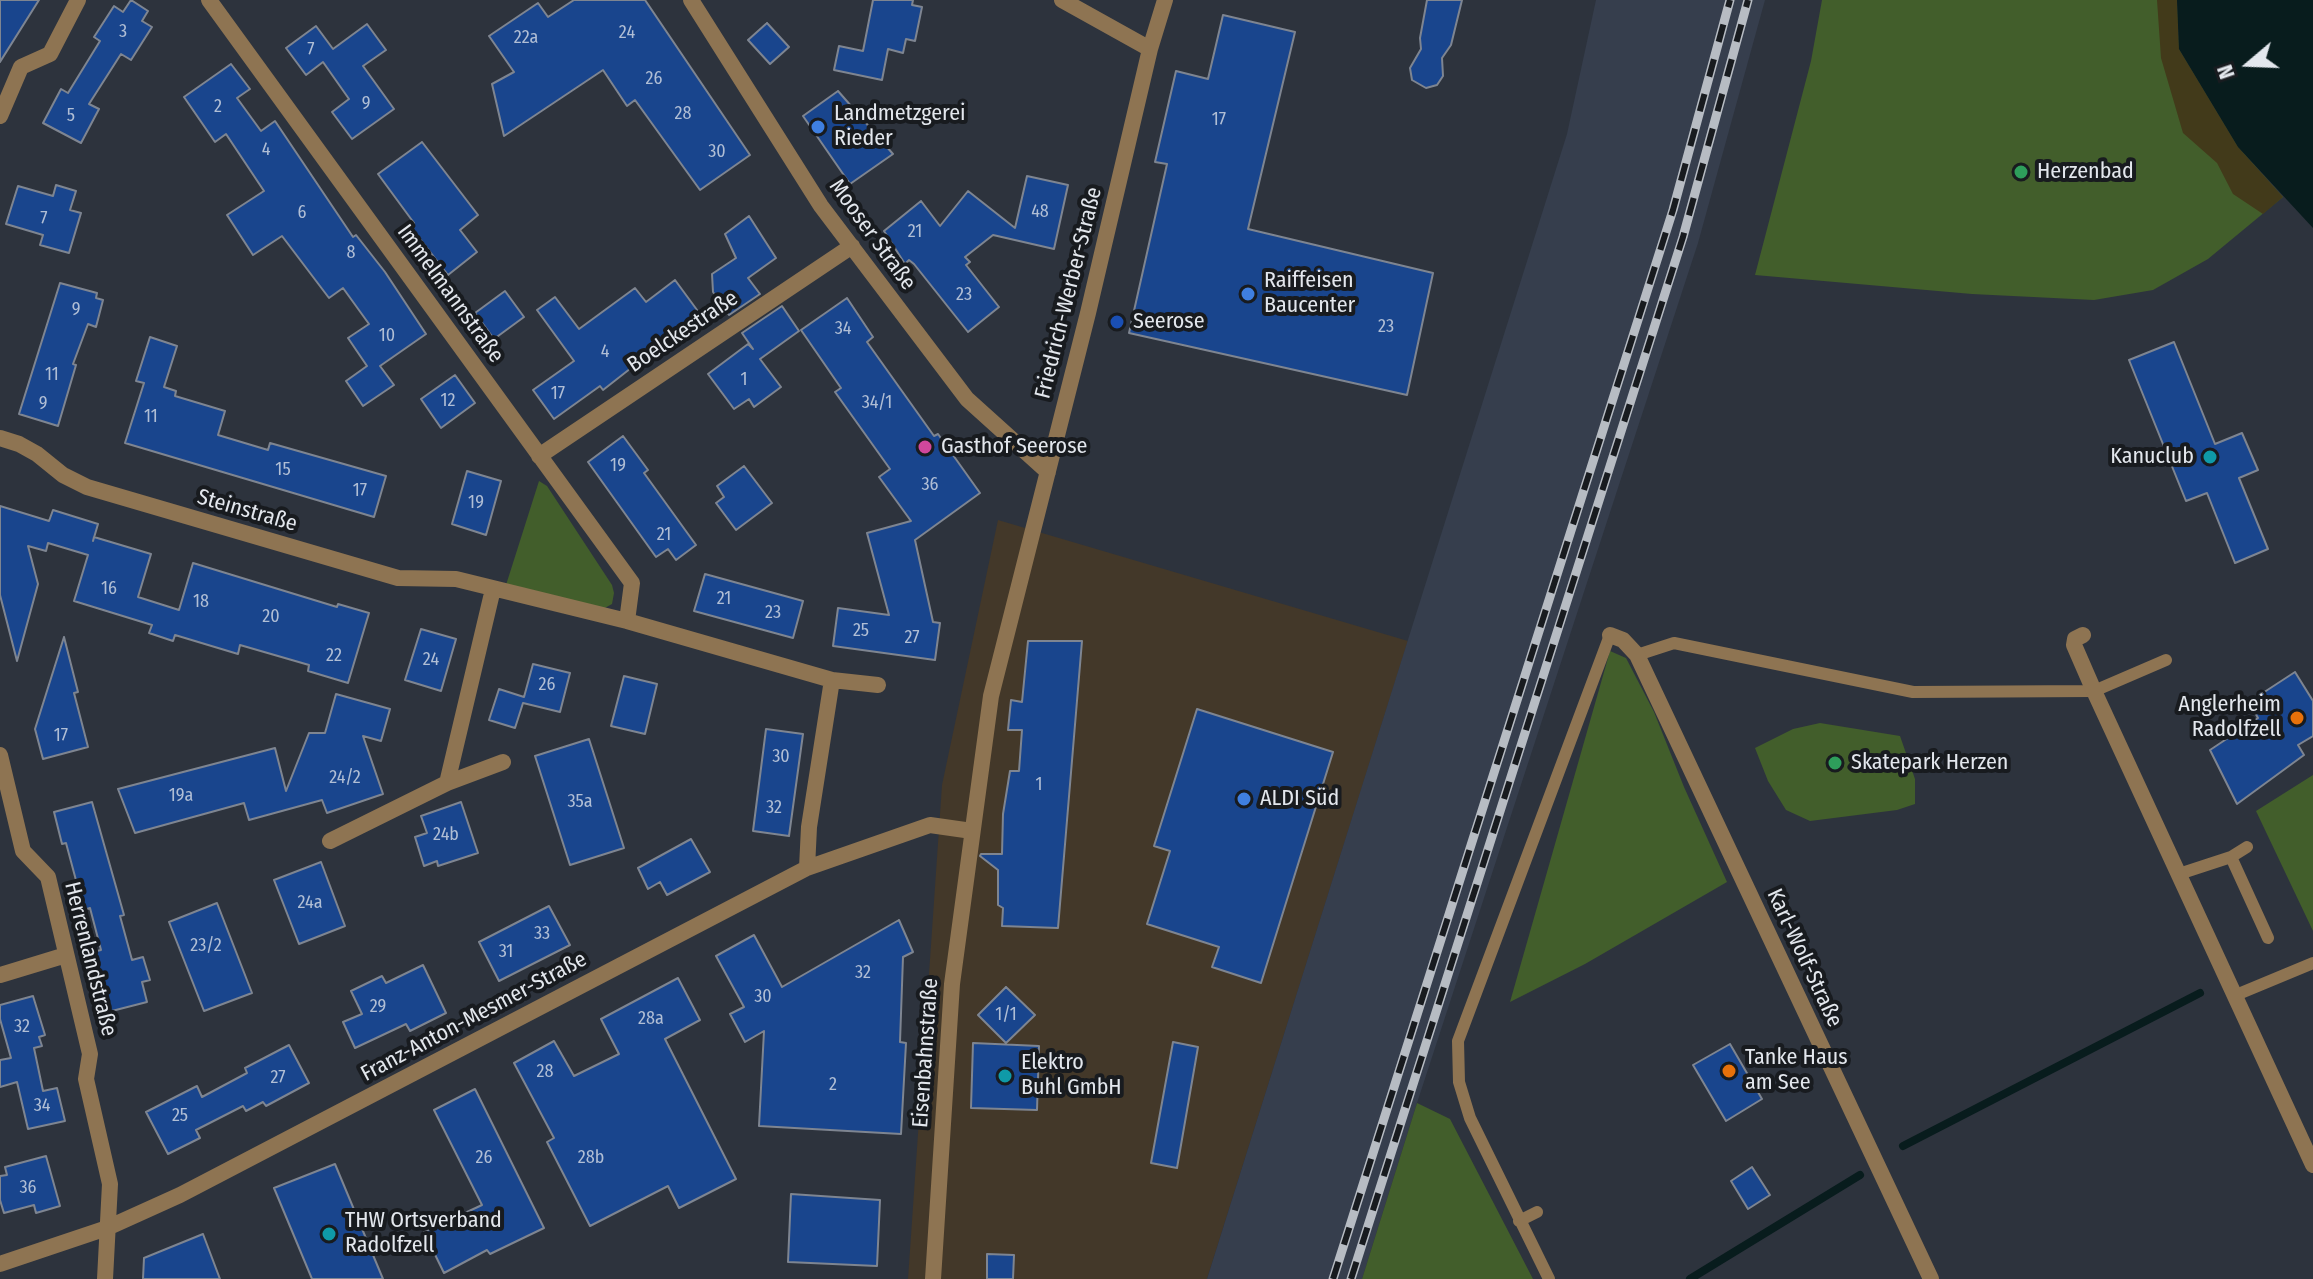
<!DOCTYPE html>
<html>
<head>
<meta charset="utf-8">
<style>
  body { margin:0 }
  #map { position:relative; width:2313px; height:1279px; overflow:hidden; background:#2d333d; font-family:"Fira Sans Condensed",sans-serif }
  canvas { display:block }
  .north { position:absolute; left:2209px; top:24px; width:80px; height:80px; -webkit-text-stroke:6px #181b1f; paint-order:stroke; rotate:251deg; font-size:22px; font-weight:700; line-height:32px; text-align:center; color:#e3e7ed }
  .north::after { content:''; display:block; margin:auto; width:28px; height:36px; background:#e3e7ed; clip-path:polygon(50% 0,100% 100%,50% 72%,0 100%) }
</style>
</head>
<body>
<div id="map">
<canvas width="2313" height="1279"></canvas>
<div class="north">N</div>
</div>
<script>
const ctx = document.querySelector('canvas').getContext('2d');
ctx.lineJoin = 'round';
function paint(path, color) {
  ctx.fillStyle = color;
  ctx.fill(path, 'evenodd');
}
function toPath(rows) {
  const path = new Path2D();
  for (const r of rows) {
    path.moveTo(r[0], r[1]);
    for (let i = 2; i < r.length; i += 2) path.lineTo(r[i], r[i + 1]);
  }
  return path;
}
function strokePath(path, color, width, dash) {
  ctx.strokeStyle = color;
  ctx.lineWidth = width;
  ctx.lineCap = dash ? 'butt' : 'round';
  ctx.setLineDash(dash || []);
  ctx.stroke(path);
}
function write(font, color, halo, rows, align = 'center') {
  ctx.font = font + ' "Fira Sans Condensed",sans-serif';
  ctx.lineWidth = 8;
  ctx.setLineDash([]);
  ctx.textBaseline = 'middle';
  ctx.strokeStyle = halo;
  ctx.fillStyle = color;
  for (const [text, x, y, turn = 0] of rows) {
    ctx.save();
    ctx.translate(x, y);
    ctx.rotate((+turn || 0) * Math.PI / 180);
    ctx.textAlign = isNaN(turn) ? turn : align;
    if (halo) ctx.strokeText(text, 0, 0);
    ctx.fillText(text, 0, 0);
    ctx.restore();
  }
}
paint(toPath([
  [998,520,1408,641,1207,1279,908,1279,942,785]
]), '#433829');
paint(toPath([
  [1596,0,1765,0,1698,243,1417,1103,1362,1279,1207,1279,1567,134]
]), '#363e4d');
paint(toPath([
  [1822,0,2177,0,2179,49,2238,147,2283,197,2208,259,2153,290,2094,300,1972,294,1755,275,1811,61],
  [539,481,547,486,612,585,614,593,612,604,603,609,506,585],
  [1610,651,1626,658,1654,712,1684,787,1727,882,1585,964,1510,1002],
  [1820,723,1900,736,1915,779,1915,804,1897,810,1810,821,1786,810,1768,781,1755,748,1793,729],
  [2313,775,2313,931,2256,811],
  [1417,1103,1450,1119,1533,1279,1362,1279]
]), '#425e2b');
paint(toPath([
  [2157,0,2177,0,2179,49,2238,147,2283,197,2263,214,2233,194,2217,163,2183,133,2161,58]
]), '#423a1a');
paint(toPath([
  [2177,0,2313,0,2313,228,2238,147,2179,49]
]), '#081c1d');
strokePath(toPath([
  [1903,1146,2200,993],
  [1690,1279,1860,1175]
]), '#081c1d', 8);
const building = toPath([
  [0,0,39,0,0,62,0,0],
  [131,0,148,11,142,21,152,27,131,60,121,54,89,104,99,109,81,143,43,123,61,89,68,93,100,41,94,37,114,6,123,12,131,0],
  [574,0,645,0,750,155,700,190,635,100,627,106,603,70,504,136,492,84,514,72,489,36,538,3,548,17,574,0],
  [873,0,913,0,912,5,922,7,915,41,906,39,903,53,888,49,882,80,834,70,839,46,863,51,873,0],
  [1427,0,1462,0,1451,45,1442,58,1443,76,1437,85,1426,88,1412,80,1410,68,1421,49,1420,38,1427,0],
  [1223,15,1295,32,1248,229,1433,273,1407,395,1129,333,1167,164,1155,162,1176,71,1208,79,1223,15],
  [767,23,789,47,770,64,748,40,767,23],
  [367,24,386,50,363,66,394,109,352,139,332,112,349,99,323,62,306,75,286,48,316,26,333,49,367,24],
  [231,64,250,89,237,98,261,131,275,121,353,237,356,235,385,272,426,334,380,366,394,385,363,406,346,381,367,366,348,338,369,324,343,288,329,298,282,236,253,255,227,215,264,191,226,134,215,142,184,97,231,64],
  [838,91,893,154,850,184,803,116,838,91],
  [422,142,478,215,460,230,477,252,448,275,410,226,414,223,378,174,422,142],
  [1027,176,1068,185,1054,249,993,235,965,257,970,262,966,265,999,307,968,332,914,264,909,260,905,264,884,231,921,201,940,226,968,191,1015,228,1027,176],
  [56,185,76,191,70,210,81,213,69,253,40,245,43,235,6,224,18,186,53,196,56,185],
  [749,216,776,258,748,278,760,294,729,315,713,292,712,274,736,258,725,234,749,216],
  [675,280,700,314,603,390,600,386,554,419,533,390,574,361,537,310,555,297,579,329,635,288,646,302,675,280],
  [60,283,97,293,96,298,103,300,96,327,88,324,73,364,76,365,58,426,19,414,60,283],
  [505,291,524,317,494,339,475,313,505,291],
  [847,298,873,337,867,342,934,436,938,434,980,493,915,540,933,622,940,623,935,660,833,646,838,608,889,615,867,533,911,521,879,477,890,469,835,392,841,388,801,330,847,298],
  [782,306,799,331,760,359,781,387,754,407,749,399,734,409,708,374,748,344,753,349,742,333,782,306],
  [150,337,177,346,164,387,176,391,175,396,225,411,218,435,268,450,270,443,386,476,374,517,125,443,144,383,136,381,150,337],
  [2174,342,2215,444,2242,433,2258,470,2239,478,2268,549,2235,563,2207,493,2186,501,2129,360,2174,342],
  [455,375,475,403,441,428,421,399,455,375],
  [623,436,648,470,644,473,696,545,676,560,668,549,656,557,588,462,623,436],
  [744,466,772,503,736,530,716,503,724,497,717,486,744,466],
  [467,471,501,481,486,535,452,524,467,471],
  [0,506,49,521,53,510,98,524,93,541,94,537,151,554,138,597,179,610,193,563,337,607,338,604,369,613,348,683,308,671,309,665,240,645,238,654,175,635,173,641,149,633,152,625,74,601,88,555,48,543,46,551,28,546,38,584,17,661,0,595,0,506],
  [705,574,803,601,793,638,694,611,705,574],
  [421,629,456,639,441,691,405,680,421,629],
  [64,637,78,692,74,693,88,747,43,759,35,729,64,637],
  [1028,641,1082,641,1058,928,1002,926,1003,908,998,905,998,870,980,856,981,854,1002,854,1003,814,1010,771,1019,771,1022,730,1008,730,1011,700,1022,702,1028,641],
  [533,664,570,673,560,712,523,703,515,728,489,720,499,689,524,697,533,664],
  [2295,672,2313,701,2313,736,2298,745,2304,755,2237,804,2210,750,2258,718,2249,702,2295,672],
  [624,676,657,684,645,734,611,726,624,676],
  [336,694,390,709,381,741,363,736,383,794,327,813,322,800,249,820,244,803,135,833,118,789,275,748,286,791,309,733,325,733,336,694],
  [1197,709,1333,752,1261,983,1212,967,1219,947,1147,924,1170,851,1154,846,1197,709],
  [766,729,803,734,789,836,753,831,766,729],
  [589,739,624,848,570,865,535,756,589,739],
  [92,802,124,915,120,916,132,960,143,957,150,980,142,982,147,1002,104,1013,88,953,101,950,90,908,84,910,66,843,62,844,54,812,92,802],
  [461,802,478,853,438,866,437,861,424,866,415,837,427,833,421,816,461,802],
  [691,839,710,872,667,895,660,882,648,889,638,868,691,839],
  [321,862,345,926,299,944,274,880,321,862],
  [217,903,252,993,204,1011,169,922,217,903],
  [549,906,570,945,499,981,479,942,549,906],
  [899,920,913,952,903,957,900,1042,906,1043,901,1134,759,1126,764,1031,745,1042,730,1014,744,1007,716,956,754,935,782,987,899,920],
  [423,965,446,1013,410,1031,406,1024,355,1048,343,1022,362,1014,351,991,382,976,386,983,423,965],
  [678,978,700,1020,665,1039,736,1179,679,1208,668,1186,590,1226,547,1142,554,1138,514,1063,554,1041,574,1076,619,1054,601,1019,678,978],
  [1006,987,1035,1015,1006,1043,978,1015,1006,987],
  [33,996,45,1035,39,1037,42,1046,34,1048,43,1091,57,1088,65,1121,28,1129,17,1082,0,1087,0,1060,11,1058,0,1019,0,1005,33,996],
  [1173,1042,1198,1047,1177,1168,1151,1163,1173,1042],
  [973,1043,1039,1046,1037,1110,971,1108,973,1043],
  [1730,1044,1762,1099,1726,1121,1693,1065,1730,1044],
  [289,1045,309,1083,266,1106,263,1102,246,1111,243,1106,196,1130,200,1138,168,1154,146,1112,197,1086,202,1097,247,1073,245,1068,289,1045],
  [475,1089,544,1228,490,1254,487,1250,444,1273,424,1232,482,1205,434,1110,475,1089],
  [46,1156,60,1206,36,1213,34,1205,4,1213,0,1200,0,1176,7,1175,5,1167,46,1156],
  [335,1164,383,1279,312,1279,274,1188,335,1164],
  [1752,1167,1770,1195,1748,1209,1731,1181,1752,1167],
  [791,1194,880,1200,877,1266,788,1262,791,1194],
  [203,1234,220,1279,143,1279,144,1258,203,1234],
  [987,1254,1014,1255,1013,1279,987,1279,987,1254]
]);
paint(building, '#19458d');
strokePath(building, '#7e8591', 2);
strokePath(toPath([
  [1637,655,1674,643,1913,692,2094,691,2166,660],
  [2231,857,2268,938],
  [2179,874,2231,857,2247,847],
  [2236,995,2313,963],
  [1519,1221,1537,1212],
  [1549,1279,1470,1118,1459,1082,1458,1041,1610,635]
]), '#8e7452', 12);
strokePath(toPath([
  [209,0,632,583,627,621],
  [691,0,821,206,967,399,1048,472],
  [1062,0,1150,49],
  [0,116,21,67,50,54,78,0],
  [0,438,19,444,37,454,63,475,87,487,398,578,456,579,627,621,832,680,878,685],
  [539,456,852,246],
  [1610,635,1623,640,1637,655,1931,1279],
  [2083,635,2075,639,2074,645,2094,691,2313,1165],
  [0,755,23,851,48,877,90,1054,86,1079,110,1184,105,1279],
  [447,783,503,762],
  [330,841,447,783,493,589],
  [807,868,809,827,832,680],
  [0,975,66,955],
  [0,1264,107,1228,180,1195,807,868,930,825,972,831],
  [933,1279,952,984,991,696,1088,313,1150,49,1165,0]
]), '#8e7452', 16);
const rail = toPath([
  [1333,1279,1673,210,1730,0],
  [1351,1279,1683,237,1748,0]
]);
strokePath(rail, '#b7bcc3', 9);
strokePath(rail, '#181b1f', 6, [18]);
for (const [x, y, r, color] of [
  [818,127,8,"#3f7fe0"],
  [2021,172,8,"#2e9e5b"],
  [1248,294,8,"#3f7fe0"],
  [1117,322,8,"#1a4fb4"],
  [925,447,8,"#d1479c"],
  [2210,457,8,"#0f9aa8"],
  [2297,718,8,"#e8710a"],
  [1835,763,8,"#2e9e5b"],
  [1244,799,8,"#3f7fe0"],
  [1729,1071,8,"#e8710a"],
  [1005,1076,8,"#0f9aa8"],
  [329,1234,8,"#0f9aa8"]
]) {
  const dot = new Path2D();
  dot.arc(x, y, r, 0, 2 * Math.PI);
  ctx.fillStyle = color;
  ctx.fill(dot);
  strokePath(dot, '#181b1f', 3);
}
write('18px', '#b0bed5', null, [
  ["3",123,32],
  ["24",627,33],
  ["22a",526,38],
  ["7",311,50],
  ["26",654,79],
  ["9",366,104],
  ["2",218,107],
  ["28",683,114],
  ["5",71,116],
  ["17",1219,120],
  ["4",266,150],
  ["30",717,152],
  ["48",1040,212],
  ["6",302,213],
  ["7",44,219],
  ["21",915,232],
  ["8",351,253],
  ["23",964,295],
  ["9",76,310],
  ["23",1386,327],
  ["34",843,329],
  ["10",387,336],
  ["4",605,352],
  ["11",52,375],
  ["1",744,380],
  ["17",558,394],
  ["12",448,401],
  ["34/1",877,403],
  ["9",43,404],
  ["11",151,417],
  ["19",618,466],
  ["15",283,470],
  ["36",930,485],
  ["17",360,491],
  ["19",476,503],
  ["21",664,535],
  ["16",109,589],
  ["21",724,599],
  ["18",201,602],
  ["23",773,613],
  ["20",271,617],
  ["25",861,631],
  ["27",912,638],
  ["22",334,656],
  ["24",431,660],
  ["26",547,685],
  ["17",61,736],
  ["30",781,757],
  ["24/2",345,778],
  ["1",1039,785],
  ["19a",181,796],
  ["35a",580,802],
  ["32",774,808],
  ["24b",446,835],
  ["24a",310,903],
  ["33",542,934],
  ["23/2",206,946],
  ["31",506,952],
  ["32",863,973],
  ["30",763,997],
  ["29",378,1007],
  ["1/1",1006,1015],
  ["28a",651,1019],
  ["32",22,1027],
  ["28",545,1072],
  ["27",278,1078],
  ["2",833,1085],
  ["34",42,1106],
  ["25",180,1116],
  ["26",484,1158],
  ["28b",591,1158],
  ["36",28,1188]
]);
write('22px', '#e3e7ed', '#181b1f', [
  ["Landmetzgerei",834,114],
  ["Rieder",834,139],
  ["Herzenbad",2037,172],
  ["Raiffeisen",1264,281],
  ["Baucenter",1264,306],
  ["Seerose",1133,322],
  ["Gasthof Seerose",941,447],
  ["Kanuclub",2194,457,"right"],
  ["Anglerheim",2281,705,"right"],
  ["Radolfzell",2281,730,"right"],
  ["Skatepark Herzen",1851,763],
  ["ALDI Süd",1260,799],
  ["Tanke Haus",1745,1058],
  ["am See",1745,1083],
  ["Elektro",1021,1063],
  ["Buhl GmbH",1021,1088],
  ["THW Ortsverband",345,1221],
  ["Radolfzell",345,1246]
], 'left');
write('22px', '#e3e7ed', '#181b1f', [
  ["Mooser Straße",872,235,54],
  ["Friedrich-Werber-Straße",1069,293,-76],
  ["Immelmannstraße",450,294,54],
  ["Boelckestraße",683,332,-34],
  ["Steinstraße",247,511,16],
  ["Karl-Wolf-Straße",1804,958,65],
  ["Herrenlandstraße",90,959,76],
  ["Franz-Anton-Mesmer-Straße",474,1017,-28],
  ["Eisenbahnstraße",926,1053,-86]
]);
</script>
</body>
</html>
